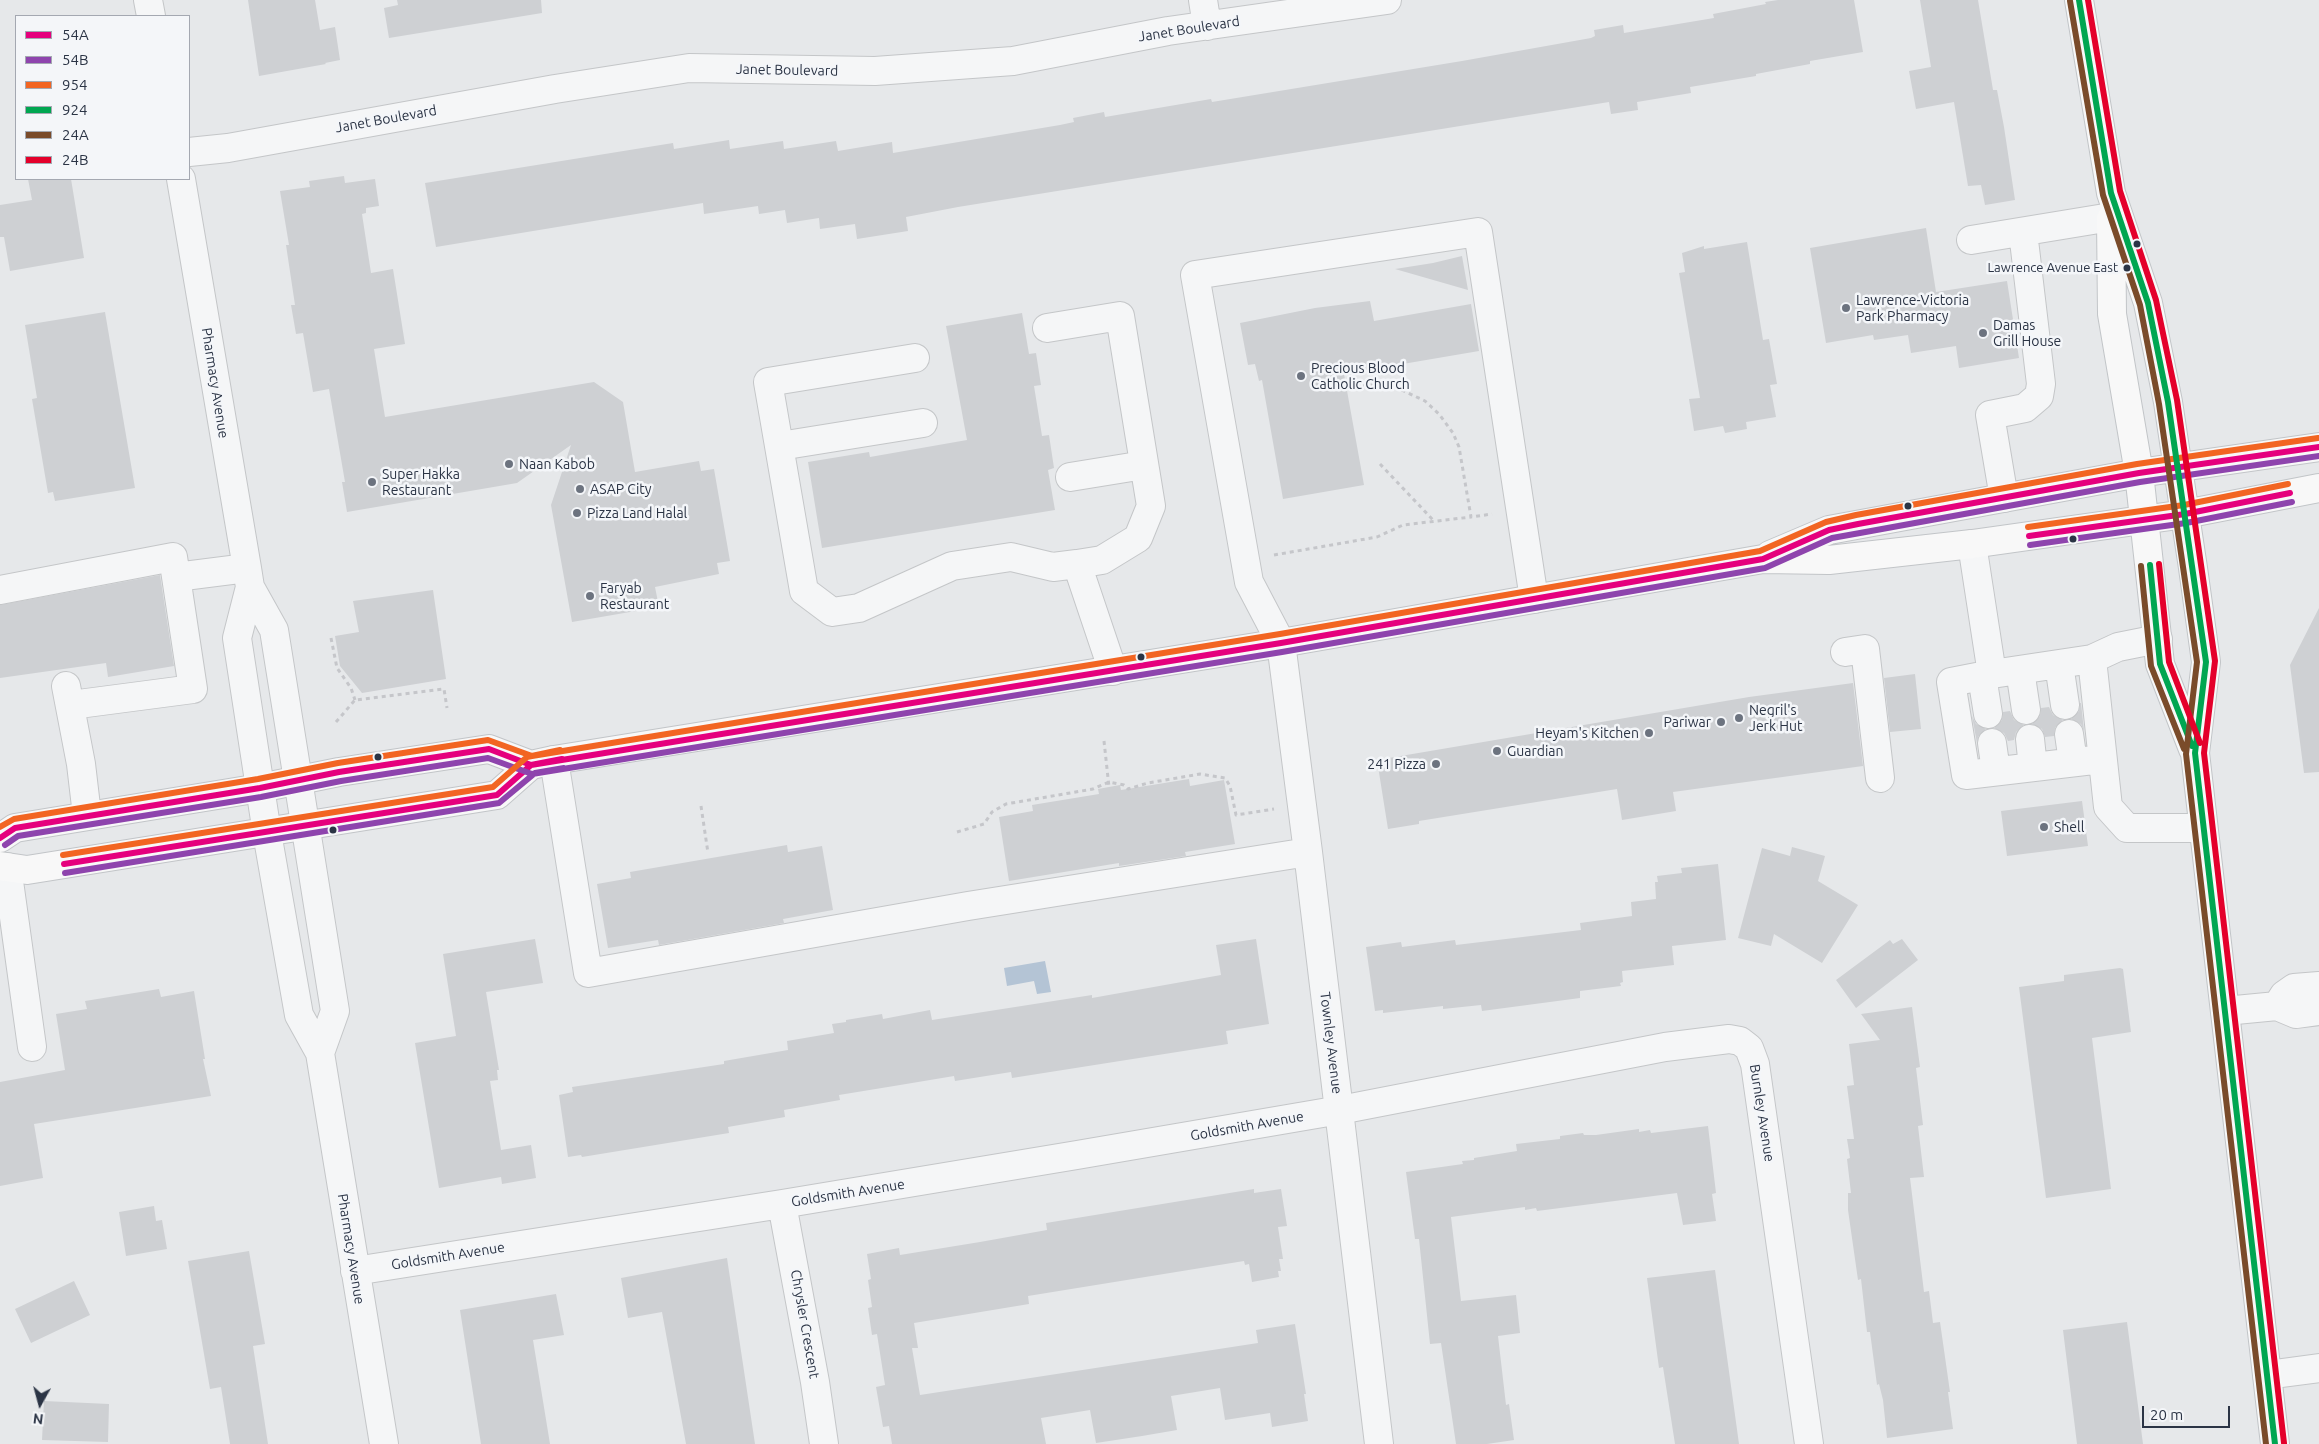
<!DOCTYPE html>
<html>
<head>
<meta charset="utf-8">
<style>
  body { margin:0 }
  #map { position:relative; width:2319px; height:1444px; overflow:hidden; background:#e6e8ea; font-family:Ubuntu,sans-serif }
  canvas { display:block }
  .legend { position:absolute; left:15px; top:15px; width:175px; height:165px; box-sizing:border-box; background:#f4f6f9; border:1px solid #a4a8b1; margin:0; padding:6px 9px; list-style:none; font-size:15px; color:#2b3445 }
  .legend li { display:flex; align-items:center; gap:10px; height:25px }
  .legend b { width:25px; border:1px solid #a4a8b1 }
  .north { position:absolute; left:15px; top:1379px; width:50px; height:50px; -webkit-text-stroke:4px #f4f6f9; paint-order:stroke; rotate:187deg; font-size:14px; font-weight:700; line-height:20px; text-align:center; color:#2b3445 }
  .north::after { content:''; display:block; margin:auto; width:18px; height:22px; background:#2b3445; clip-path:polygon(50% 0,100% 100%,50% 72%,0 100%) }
  .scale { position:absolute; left:2142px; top:1406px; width:88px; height:22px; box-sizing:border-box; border:2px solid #2b3445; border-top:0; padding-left:6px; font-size:15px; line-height:18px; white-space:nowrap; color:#2b3445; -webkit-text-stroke:4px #f4f6f9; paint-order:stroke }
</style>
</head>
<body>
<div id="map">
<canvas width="2319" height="1444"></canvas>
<ul class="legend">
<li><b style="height:6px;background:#e5007d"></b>54A</li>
<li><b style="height:6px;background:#8e44ad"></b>54B</li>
<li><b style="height:6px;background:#f26522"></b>954</li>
<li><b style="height:6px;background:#00a651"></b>924</li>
<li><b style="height:6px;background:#7a4b2a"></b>24A</li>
<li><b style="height:6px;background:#e4002b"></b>24B</li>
</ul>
<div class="north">N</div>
<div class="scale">20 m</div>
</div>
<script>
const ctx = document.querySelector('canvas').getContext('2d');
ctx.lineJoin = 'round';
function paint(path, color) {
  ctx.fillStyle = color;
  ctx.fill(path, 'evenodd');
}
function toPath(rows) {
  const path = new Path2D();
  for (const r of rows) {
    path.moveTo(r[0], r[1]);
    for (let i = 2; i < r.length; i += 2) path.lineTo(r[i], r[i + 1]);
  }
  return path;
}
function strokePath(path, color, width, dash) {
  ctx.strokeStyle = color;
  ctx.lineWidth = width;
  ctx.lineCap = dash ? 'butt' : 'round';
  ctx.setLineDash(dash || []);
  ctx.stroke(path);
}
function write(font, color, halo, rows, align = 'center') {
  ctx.font = font + ' Ubuntu,sans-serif';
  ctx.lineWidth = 5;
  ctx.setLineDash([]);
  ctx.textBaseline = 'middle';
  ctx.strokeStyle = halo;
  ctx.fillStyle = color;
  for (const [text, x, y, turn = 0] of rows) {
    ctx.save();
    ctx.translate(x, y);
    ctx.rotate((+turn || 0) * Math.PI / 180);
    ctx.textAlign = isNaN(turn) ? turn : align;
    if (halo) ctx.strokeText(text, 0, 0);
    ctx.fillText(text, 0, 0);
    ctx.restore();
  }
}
paint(toPath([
  [1045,961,1051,992,1037,994,1034,981,1007,986,1004,968]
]), '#b4c4d5');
paint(toPath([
  [248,0,315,0,320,30,335,27,340,60,325,63,326,64,259,76],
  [397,0,541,0,542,13,389,38,384,8,398,5],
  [1778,0,1854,0,1863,52,1810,61,1810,64,1756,74,1756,76,1690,87,1691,93,1637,102,1638,110,1611,114,1609,102,958,207,906,217,908,231,857,239,855,224,820,229,819,218,787,223,785,210,759,214,758,206,704,214,703,203,436,247,425,183,673,143,674,149,729,140,730,149,783,141,784,149,836,141,838,151,892,142,893,153,1060,125,1074,122,1073,118,1104,112,1105,117,1211,99,1212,102,1462,61,1591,38,1595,36,1594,30,1623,25,1624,33,1714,18,1713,14,1766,4,1765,2],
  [1920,0,1978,0,1993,90,1997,90,2004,127,2015,200,1985,205,1981,185,1968,186,1954,102,1916,109,1909,71,1931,67],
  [344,176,345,183,375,179,379,206,366,208,366,213,362,214,371,273,393,269,405,344,374,349,385,417,594,382,623,402,635,472,699,461,701,471,714,469,730,561,717,563,719,574,655,587,659,607,572,622,551,505,571,445,517,483,347,512,342,482,345,482,329,389,313,392,303,333,296,334,291,305,295,305,286,245,289,245,280,191,310,187,309,181],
  [28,179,71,179,84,258,10,271,4,237,0,237,0,205,32,200],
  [1926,228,1936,292,2007,281,2019,358,1959,368,1956,346,1911,353,1908,335,1874,340,1873,335,1826,343,1810,248],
  [1747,242,1763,340,1769,339,1777,384,1770,385,1776,417,1746,422,1747,429,1725,433,1723,426,1694,431,1689,399,1700,398,1679,273,1685,272,1682,253,1704,246,1704,249],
  [1462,256,1468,290,1395,269,1433,263],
  [1370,301,1374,321,1471,304,1479,351,1344,374,1364,485,1283,499,1262,380,1259,381,1255,364,1248,365,1240,323,1315,308],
  [105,312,135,488,55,501,53,492,48,493,32,399,37,398,25,325],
  [1022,313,1029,354,1036,353,1041,385,1034,386,1042,436,1049,435,1054,468,1048,470,1055,510,822,548,808,462,869,452,870,457,967,440,946,326],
  [160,575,174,666,108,677,106,663,0,678,0,605],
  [433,590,446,679,362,693,340,666,335,636,359,632,353,601],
  [2319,608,2319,772,2304,773,2290,665],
  [1915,674,1921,729,1890,732,1884,678],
  [1853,683,1863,766,1673,792,1676,811,1622,820,1617,789,1419,821,1419,824,1388,829,1377,760,1749,697],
  [2080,703,2081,703,2084,731,2081,724,2071,719,2079,711],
  [2049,707,2053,715,2063,720,2055,728,2054,736,2045,737,2042,729,2032,724,2040,716,2041,708],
  [2010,711,2014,720,2024,725,2016,732,2014,740,2008,741,2004,733,1994,728,2002,720,2003,712],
  [1972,716,1976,724,1986,729,1978,737,1977,743],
  [1189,779,1190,786,1224,780,1235,844,1185,852,1186,856,1119,866,1119,863,1009,881,999,817,1033,811,1032,805,1099,794,1098,789,1120,785,1121,790],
  [2082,801,2088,846,2007,856,2001,811],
  [787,845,788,852,822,846,833,910,783,919,784,923,659,945,658,940,608,948,597,884,631,878,630,872],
  [1792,847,1825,856,1818,881,1858,905,1822,963,1774,934,1771,946,1738,938,1762,848,1790,856],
  [1718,864,1726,940,1672,946,1674,965,1622,971,1623,982,1620,983,1621,986,1580,991,1580,998,1482,1011,1481,1005,1443,1009,1443,1006,1383,1013,1383,1010,1375,1011,1366,947,1401,942,1402,947,1455,940,1456,945,1581,930,1580,923,1632,916,1631,902,1656,899,1655,882,1658,882,1657,876,1682,873,1681,868],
  [535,939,543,983,486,992,499,1070,497,1070,498,1080,490,1081,501,1150,531,1145,536,1178,502,1184,501,1177,439,1188,415,1043,456,1036,443,954],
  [1256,939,1269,1024,1226,1031,1228,1044,1012,1078,1011,1072,955,1081,954,1076,894,1086,839,1095,840,1100,784,1110,785,1117,728,1127,729,1133,582,1157,581,1155,568,1157,559,1095,573,1092,572,1087,724,1064,724,1061,788,1050,787,1041,834,1033,832,1024,846,1022,846,1020,882,1014,883,1019,930,1010,932,1020,1092,995,1092,998,1221,975,1216,945],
  [1902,939,1918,960,1856,1008,1836,980,1890,940,1893,944],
  [2120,968,2123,969,2131,1032,2092,1038,2111,1189,2046,1198,2019,987,2064,981,2064,975],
  [159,989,161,997,194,991,205,1059,203,1059,211,1096,34,1124,43,1178,0,1186,0,1082,65,1070,56,1014,87,1009,85,1001],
  [1912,1007,1920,1067,1916,1068,1923,1125,1918,1126,1924,1177,1910,1178,1924,1292,1929,1291,1933,1323,1940,1322,1950,1392,1948,1392,1953,1429,1887,1438,1883,1400,1879,1384,1877,1385,1870,1332,1867,1332,1861,1279,1858,1280,1848,1210,1848,1193,1851,1193,1847,1159,1850,1158,1847,1139,1854,1139,1847,1086,1854,1085,1849,1044,1880,1040,1861,1014],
  [1708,1126,1716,1193,1712,1194,1716,1221,1683,1225,1677,1193,1537,1211,1536,1208,1525,1210,1525,1207,1451,1217,1461,1301,1516,1295,1520,1333,1498,1336,1506,1405,1509,1404,1514,1440,1487,1444,1456,1444,1441,1343,1430,1344,1419,1239,1415,1239,1406,1172,1463,1164,1462,1161,1474,1160,1474,1158,1517,1151,1516,1144,1560,1139,1560,1136,1583,1133,1584,1135,1596,1135,1639,1129,1639,1132,1650,1130,1651,1133],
  [1254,1189,1254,1193,1281,1189,1287,1226,1278,1227,1283,1259,1279,1259,1281,1271,1278,1271,1279,1277,1252,1282,1249,1264,1245,1265,1244,1261,1028,1296,1029,1304,914,1323,918,1348,912,1348,920,1395,1258,1343,1256,1330,1295,1324,1306,1394,1304,1394,1308,1421,1272,1427,1270,1413,1225,1420,1220,1388,1171,1396,1177,1430,1142,1436,1096,1443,1090,1410,1041,1418,1046,1444,892,1444,889,1426,883,1427,876,1387,885,1385,877,1334,872,1335,868,1308,872,1307,868,1280,871,1279,867,1254,899,1248,900,1255,980,1242,1047,1230,1046,1223],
  [154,1206,156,1221,162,1220,167,1249,126,1256,119,1212],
  [249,1251,265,1344,253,1346,268,1444,230,1444,221,1387,210,1389,188,1261],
  [727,1258,755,1444,686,1444,662,1312,628,1318,621,1278],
  [1715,1270,1739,1444,1675,1444,1663,1367,1659,1368,1647,1278],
  [74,1281,90,1315,31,1343,15,1309],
  [556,1294,564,1335,533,1340,550,1444,481,1444,460,1310],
  [2127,1322,2143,1444,2077,1444,2063,1330],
  [44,1401,109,1404,108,1442,42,1440]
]), '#ced0d3');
const minor = toPath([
  [148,0,151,16],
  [1203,0,1207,26],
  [189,152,228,148,555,89,689,68,875,71,1013,61,1168,31,1387,0],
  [181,179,247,568,250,587,237,638,267,833,299,1015,320,1053,384,1444],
  [1971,240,2111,217],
  [915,358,768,382,804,591,832,612,859,608,952,566,1011,557,1053,567,1077,564,1102,560,1138,538,1151,506,1120,316,1047,328],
  [780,446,923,423],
  [1070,477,1144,465],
  [2004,498,1990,415,2025,408,2039,396,2041,384,2023,232],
  [1972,544,1992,674,2092,659,2118,647,2158,639],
  [1077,564,1113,671],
  [176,577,247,568],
  [250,587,274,630,335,1011,320,1053],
  [0,590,173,557,193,689,71,705],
  [1845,652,1865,649,1880,778],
  [2092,659,2108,807,2127,828,2203,828],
  [2059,664,2065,705],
  [2020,670,2026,710],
  [1992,674,1951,682,1966,775,2102,759],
  [1982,676,1988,714],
  [66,686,81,764,87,815],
  [2069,734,2073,762],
  [2030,739,2033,767],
  [1992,743,1996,771],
  [554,760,588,973,968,906,1308,852],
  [7,867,32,1047],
  [2277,1006,2284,995,2294,988,2319,986],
  [2225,1011,2277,1006,2296,1014,2319,1011],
  [782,1204,815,1382,824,1444],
  [355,1271,782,1204,1077,1155,1340,1110,1665,1047,1729,1039,1740,1041,1749,1048,1755,1064,1809,1444],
  [2267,1375,2319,1368],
  [1379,1444,1308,852,1281,643,1249,582,1195,275,1478,232,1534,599]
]);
const major = toPath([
  [2079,0,2111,193,2148,303,2168,402,2193,568,2206,662,2195,753,2275,1444],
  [2111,219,2112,314,2139,473,2160,664,2193,749],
  [1770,555,1829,530,2139,473,2319,447],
  [0,838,15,828,260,788,339,772,489,749,531,765],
  [0,866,27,870,497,795,531,765,554,760,1281,643,1763,559,1829,560,1972,544,2185,514,2319,488]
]);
strokePath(minor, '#c4c6c8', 30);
strokePath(major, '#c2c5c8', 30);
strokePath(toPath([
  [1347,387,1389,384,1425,401,1439,414,1453,433,1459,447,1471,517,1492,514],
  [1380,464,1434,521],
  [1274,555,1377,537,1403,525,1471,517],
  [331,638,337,668,351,688,355,700],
  [336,722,355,700,444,689,447,708],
  [1104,741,1109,787],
  [701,806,708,853],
  [957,832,984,824,992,812,1006,804,1093,789,1109,782,1124,785,1128,789,1148,783,1200,774,1225,778,1230,786,1236,815,1274,809]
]), '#c5c6ca', 3, [4, 4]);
strokePath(minor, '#f5f6f7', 28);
strokePath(major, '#f8f8f8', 28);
strokePath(toPath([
  [2029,536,2185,514,2290,493],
  [0,838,15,828,260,788,339,772,489,749,531,765,1281,643,1763,559,1829,530,1858,524,2139,473,2319,447],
  [64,864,497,795,531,765,562,759]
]), '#e5007d', 6);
strokePath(toPath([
  [2030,545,2186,523,2292,502],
  [5,845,18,836,261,797,341,781,488,758,532,774,1282,652,1765,568,1832,538,1860,533,2140,482,2319,456],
  [65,873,499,803,535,773,564,768]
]), '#8e44ad', 6);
strokePath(toPath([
  [2028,527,2184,505,2288,484],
  [0,827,14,819,258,779,338,763,488,740,532,756,1280,634,1760,551,1826,522,1856,515,2137,464,2318,438],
  [63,855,493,787,527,757,560,750]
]), '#f26522', 6);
strokePath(toPath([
  [2079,0,2111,193,2148,303,2168,402,2206,662,2195,753,2275,1444],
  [2150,565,2160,664,2192,746]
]), '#00a651', 6);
strokePath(toPath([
  [2070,1,2103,195,2140,305,2159,404,2197,662,2186,754,2266,1444],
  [2141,566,2151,666,2184,749]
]), '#7a4b2a', 6);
strokePath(toPath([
  [2088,0,2120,191,2156,300,2177,400,2215,661,2204,753,2284,1443],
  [2159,564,2169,662,2200,743]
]), '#e4002b', 6);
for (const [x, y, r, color] of [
  [2137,244,4.5,"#2b3445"],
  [2127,268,4.5,"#2b3445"],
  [1846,308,5,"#6c737f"],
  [1983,333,5,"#6c737f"],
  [1301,376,5,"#6c737f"],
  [509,464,5,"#6c737f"],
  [372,482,5,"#6c737f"],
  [580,489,5,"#6c737f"],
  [1908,506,4.5,"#2b3445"],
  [577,513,5,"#6c737f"],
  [2073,539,4.5,"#2b3445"],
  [590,596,5,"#6c737f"],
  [1141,657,4.5,"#2b3445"],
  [1739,718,5,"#6c737f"],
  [1721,722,5,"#6c737f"],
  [1649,733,5,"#6c737f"],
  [1497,751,5,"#6c737f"],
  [378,757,4.5,"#2b3445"],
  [1436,764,5,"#6c737f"],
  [2044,827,5,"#6c737f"],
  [333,830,4.5,"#2b3445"]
]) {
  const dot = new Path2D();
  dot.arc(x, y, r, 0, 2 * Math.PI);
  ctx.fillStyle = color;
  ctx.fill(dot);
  strokePath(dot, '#f4f6f9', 2);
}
write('13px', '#2b3445', '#f4f6f9', [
  ["Lawrence Avenue East",2118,268]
], 'right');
write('14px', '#2b3445', '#f4f6f9', [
  ["Janet Boulevard",1189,29,-9],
  ["Janet Boulevard",787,70,1],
  ["Janet Boulevard",386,119,-10],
  ["Pharmacy Avenue",215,383,81],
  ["Townley Avenue",1331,1043,83],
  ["Burnley Avenue",1762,1113,81],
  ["Goldsmith Avenue",1247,1126,-10],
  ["Goldsmith Avenue",848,1193,-9],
  ["Pharmacy Avenue",351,1249,81],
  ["Goldsmith Avenue",448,1256,-9],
  ["Chrysler Crescent",805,1324,80]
]);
write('14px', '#2b3445', '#f4f6f9', [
  ["Lawrence-Victoria",1856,300],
  ["Park Pharmacy",1856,316],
  ["Damas",1993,325],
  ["Grill House",1993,341],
  ["Precious Blood",1311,368],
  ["Catholic Church",1311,384],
  ["Naan Kabob",519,464],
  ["Super Hakka",382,474],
  ["Restaurant",382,490],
  ["ASAP City",590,489],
  ["Pizza Land Halal",587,513],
  ["Faryab",600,588],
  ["Restaurant",600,604],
  ["Negril's",1749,710],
  ["Jerk Hut",1749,726],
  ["Pariwar",1711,722,"right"],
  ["Heyam's Kitchen",1639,733,"right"],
  ["Guardian",1507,751],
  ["241 Pizza",1426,764,"right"],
  ["Shell",2054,827]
], 'left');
</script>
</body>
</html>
